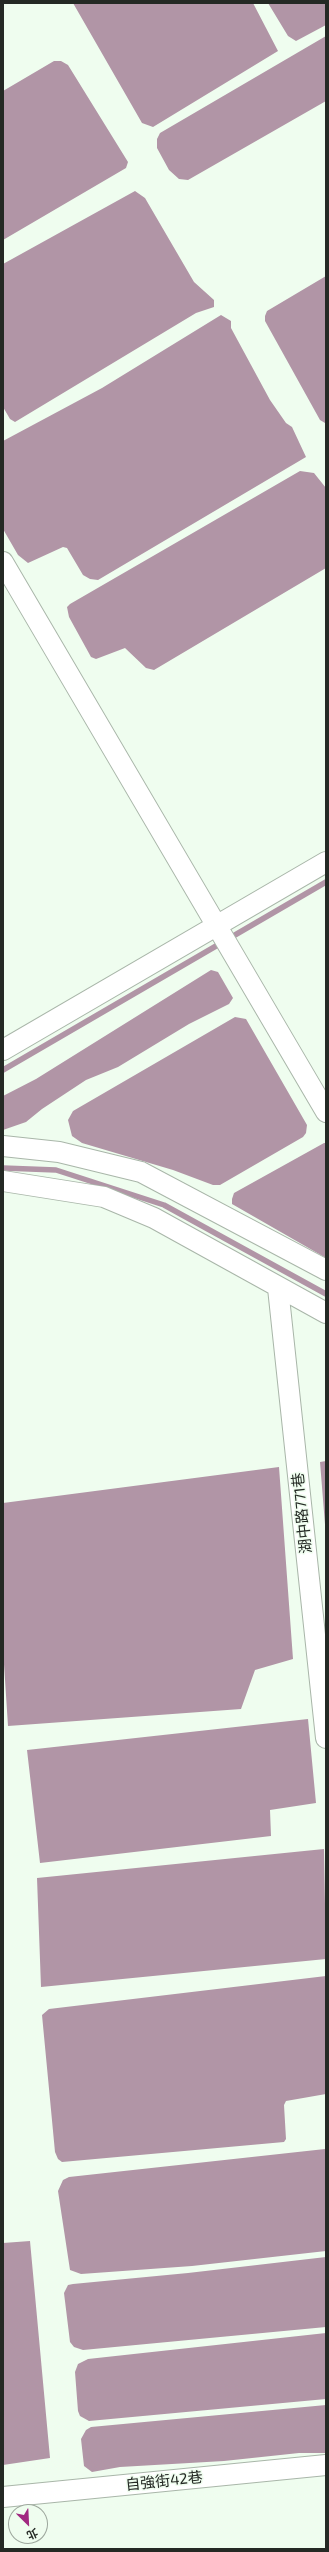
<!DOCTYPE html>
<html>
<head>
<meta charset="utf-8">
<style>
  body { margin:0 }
  #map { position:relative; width:329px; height:2552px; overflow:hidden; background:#effdef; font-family:"Exo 2","Noto Sans TC",sans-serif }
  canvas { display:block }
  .frame { position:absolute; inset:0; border:4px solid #242924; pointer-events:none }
  .north { position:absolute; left:8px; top:2504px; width:40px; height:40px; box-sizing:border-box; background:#effdef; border:1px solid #9ea89e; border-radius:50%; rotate:156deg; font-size:11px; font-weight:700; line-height:16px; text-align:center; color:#242924 }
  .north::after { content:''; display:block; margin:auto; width:14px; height:18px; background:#a12981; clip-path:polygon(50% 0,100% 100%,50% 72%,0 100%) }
</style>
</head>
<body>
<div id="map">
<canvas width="329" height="2552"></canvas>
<div class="frame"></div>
<div class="north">北</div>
</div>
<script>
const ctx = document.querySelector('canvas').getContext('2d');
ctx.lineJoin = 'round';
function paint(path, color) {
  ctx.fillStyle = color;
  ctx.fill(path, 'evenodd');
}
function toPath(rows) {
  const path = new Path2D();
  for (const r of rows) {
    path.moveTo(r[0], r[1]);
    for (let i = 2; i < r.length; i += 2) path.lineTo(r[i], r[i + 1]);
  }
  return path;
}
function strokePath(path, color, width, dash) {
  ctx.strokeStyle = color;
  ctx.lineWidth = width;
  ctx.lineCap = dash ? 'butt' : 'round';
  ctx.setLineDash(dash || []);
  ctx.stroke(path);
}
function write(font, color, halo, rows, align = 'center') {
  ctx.font = font + ' "Exo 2","Noto Sans TC",sans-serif';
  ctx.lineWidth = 3;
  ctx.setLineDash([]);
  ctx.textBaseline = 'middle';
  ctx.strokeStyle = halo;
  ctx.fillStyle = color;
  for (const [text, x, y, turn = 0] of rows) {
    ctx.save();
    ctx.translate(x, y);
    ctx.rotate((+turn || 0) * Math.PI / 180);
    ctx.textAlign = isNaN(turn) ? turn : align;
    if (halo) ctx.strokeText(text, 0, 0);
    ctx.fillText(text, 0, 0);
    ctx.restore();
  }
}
paint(toPath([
  [73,3,253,3,278,51,153,127,142,123],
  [268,3,326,3,326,25,296,41,288,36],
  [326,36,326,101,188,180,179,179,169,170,157,148,157,139,160,133],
  [54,61,61,61,68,65,128,162,126,168,3,240,3,91],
  [135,191,145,198,194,282,214,300,214,307,196,313,15,422,10,419,3,407,3,264],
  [326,276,326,423,325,423,320,420,265,321,265,316,267,311],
  [221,315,231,321,231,328,270,400,286,423,292,427,306,457,98,580,90,579,83,575,67,548,63,547,28,563,18,555,3,529,3,441,102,388],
  [300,471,314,473,326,488,326,568,154,670,146,668,125,648,96,659,91,657,69,617,67,607,70,604],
  [211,970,218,972,233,998,229,1004,189,1024,118,1067,86,1080,42,1109,26,1122,3,1130,3,1096,36,1079],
  [235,1017,246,1019,307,1125,306,1133,303,1137,220,1185,213,1185,173,1170,82,1143,72,1136,68,1120,73,1111],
  [324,1143,326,1143,326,1258,232,1204,232,1199,234,1193],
  [326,1461,326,1537,320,1462],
  [279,1467,293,1659,255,1670,241,1709,8,1726,3,1649,3,1503],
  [308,1719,316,1803,270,1810,271,1836,40,1863,27,1750],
  [324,1849,326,1959,41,1987,37,1878],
  [326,1976,326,2094,286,2101,284,2105,286,2139,284,2142,62,2162,58,2159,55,2152,42,2015,49,2009],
  [325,2149,326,2251,192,2266,81,2274,70,2270,58,2191,63,2180,69,2177],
  [30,2241,50,2458,3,2465,3,2243],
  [326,2257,326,2327,83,2350,74,2347,70,2342,64,2293,68,2285,73,2284,188,2273],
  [326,2333,326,2399,89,2421,80,2416,78,2411,75,2372,78,2364,88,2359],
  [326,2405,326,2453,299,2453,224,2461,120,2467,92,2472,84,2466,81,2439,86,2430,91,2427]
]), '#b195a6');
strokePath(toPath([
  [3,1070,326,882],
  [3,1168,56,1170,164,1205,326,1294]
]), '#b195a6', 5.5);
const minor = toPath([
  [3,562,326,1112],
  [3,1050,326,862],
  [3,1146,59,1152,141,1172,326,1270],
  [3,1181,104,1197,154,1218,326,1313],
  [278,1288,326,1738],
  [3,2497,326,2465]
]);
strokePath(minor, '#a9b6a9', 22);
strokePath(minor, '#fff', 20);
write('15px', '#242924', '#effdef', [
  ["湖中路771巷",302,1513,-96],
  ["自強街42巷",164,2481,-6]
]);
</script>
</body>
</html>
